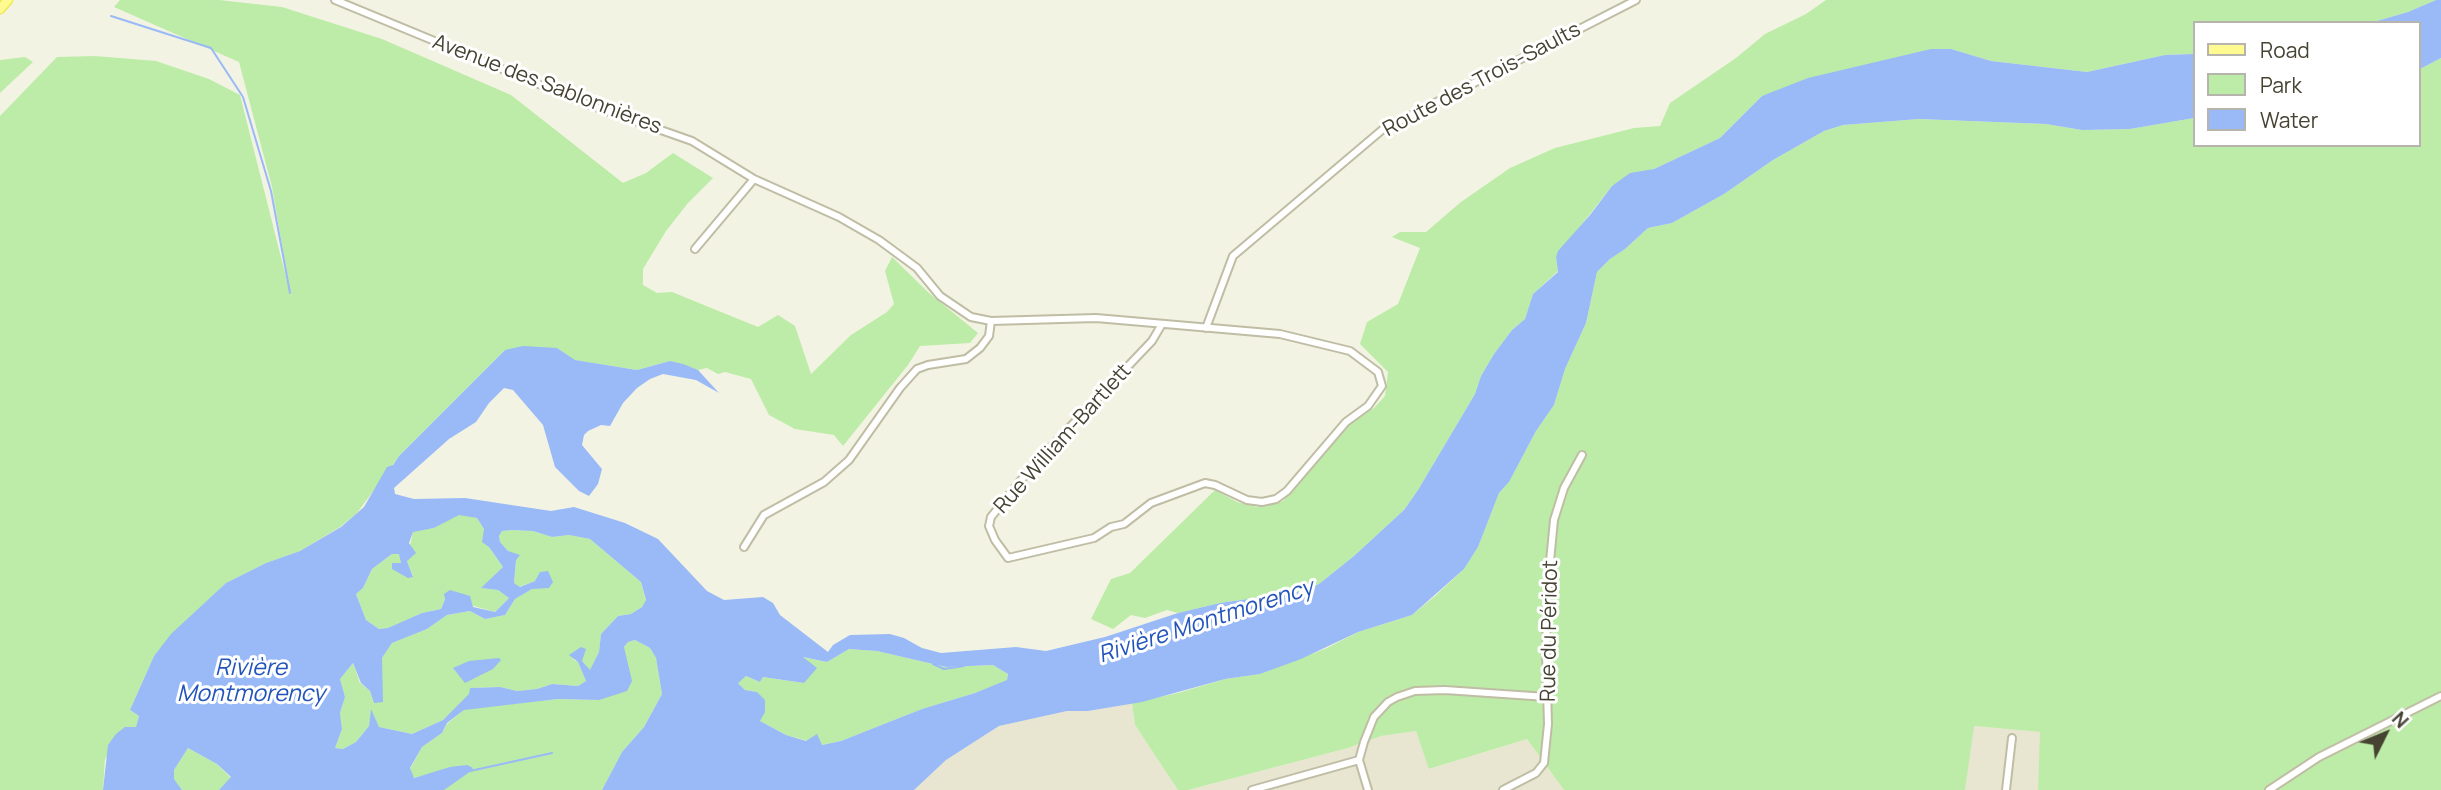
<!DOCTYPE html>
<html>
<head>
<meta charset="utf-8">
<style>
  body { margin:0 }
  #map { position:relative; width:2441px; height:790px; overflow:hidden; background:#f3f3e3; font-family:Manrope,sans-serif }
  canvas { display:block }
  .legend { position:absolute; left:2193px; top:21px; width:228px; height:126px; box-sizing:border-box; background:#fff; border:2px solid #b5b4ad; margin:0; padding:9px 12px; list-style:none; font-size:21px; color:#464333 }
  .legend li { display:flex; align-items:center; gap:14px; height:35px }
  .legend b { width:35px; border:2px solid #b5b4ad }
  .north { position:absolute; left:2350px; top:699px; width:70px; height:70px; -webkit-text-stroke:5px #fff; paint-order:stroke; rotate:47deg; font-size:19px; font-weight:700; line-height:28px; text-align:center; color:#464333 }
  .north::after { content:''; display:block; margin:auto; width:24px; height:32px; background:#464333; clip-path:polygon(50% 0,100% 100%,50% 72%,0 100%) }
</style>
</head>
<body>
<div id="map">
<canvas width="2441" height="790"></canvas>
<ul class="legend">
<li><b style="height:9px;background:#fffb90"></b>Road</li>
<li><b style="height:19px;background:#bceca7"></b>Park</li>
<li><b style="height:19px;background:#99b9f7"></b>Water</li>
</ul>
<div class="north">N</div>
</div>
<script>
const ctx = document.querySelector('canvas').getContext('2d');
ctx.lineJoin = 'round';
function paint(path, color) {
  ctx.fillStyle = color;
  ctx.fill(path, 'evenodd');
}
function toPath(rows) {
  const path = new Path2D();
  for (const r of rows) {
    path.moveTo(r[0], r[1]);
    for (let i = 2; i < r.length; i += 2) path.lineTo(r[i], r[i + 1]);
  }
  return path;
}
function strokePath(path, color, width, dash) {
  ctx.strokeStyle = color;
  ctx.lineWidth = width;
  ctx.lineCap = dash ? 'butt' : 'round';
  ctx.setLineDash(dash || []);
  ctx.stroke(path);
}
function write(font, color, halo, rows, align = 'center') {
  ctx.font = font + ' Manrope,sans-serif';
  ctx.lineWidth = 6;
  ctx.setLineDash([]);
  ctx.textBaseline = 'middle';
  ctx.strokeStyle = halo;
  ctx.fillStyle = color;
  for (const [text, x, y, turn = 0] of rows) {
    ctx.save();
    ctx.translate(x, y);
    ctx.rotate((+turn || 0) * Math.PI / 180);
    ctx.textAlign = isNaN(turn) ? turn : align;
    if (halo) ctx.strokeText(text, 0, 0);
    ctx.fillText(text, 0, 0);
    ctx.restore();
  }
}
paint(toPath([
  [1132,703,1135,725,1178,790,914,790,946,760,999,726,1067,711,1088,711],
  [1973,726,2041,732,2038,790,1965,790],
  [1416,731,1430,769,1527,739,1564,790,1188,790,1348,748,1381,736]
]), '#e8e6d1');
paint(toPath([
  [120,0,219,0,282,7,382,39,511,95,623,183,646,173,673,153,713,178,688,203,666,231,643,269,643,285,657,293,672,292,758,327,778,315,795,326,811,374,851,335,887,312,894,304,885,271,892,257,929,293,978,333,970,343,920,346,908,365,843,446,834,435,795,429,769,415,751,379,725,372,718,374,707,368,698,370,670,361,637,370,574,360,557,348,505,350,399,456,357,513,340,527,300,551,266,563,226,583,171,635,154,656,130,710,139,716,136,728,131,729,105,759,103,790,0,790,0,116,57,57,95,56,156,61,209,79,240,95,291,297,272,187,239,62,114,7],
  [1826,0,2436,0,2408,12,2370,23,2194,23,2194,54,2165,55,2087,72,1991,61,1951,49,1762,96,1720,138,1654,169,1612,186,1556,257,1558,271,1533,294,1525,319,1512,330,1494,354,1481,376,1475,394,1418,490,1404,510,1354,556,1319,584,1298,592,1220,603,1178,613,1167,610,1145,618,1131,615,1113,629,1091,619,1111,579,1130,573,1215,490,1237,502,1257,507,1283,501,1351,423,1374,408,1385,396,1388,372,1360,344,1367,322,1398,304,1420,248,1392,237,1400,232,1426,232,1461,202,1510,168,1555,148,1634,128,1660,126,1670,103,1736,58,1765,34,1806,14],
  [25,57,33,62,0,93,0,60],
  [2441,58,2441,790,2038,790,2040,732,1974,726,1965,790,1564,790,1527,739,1429,769,1416,731,1381,736,1348,748,1188,790,1178,790,1135,725,1132,703,1178,693,1225,679,1260,674,1327,648,1358,632,1412,615,1435,596,1464,569,1478,547,1499,493,1509,482,1536,431,1554,405,1565,369,1586,323,1597,272,1610,259,1625,249,1648,228,1672,223,1724,194,1773,160,1824,131,1843,125,1919,119,2046,124,2082,130,2130,129,2194,118,2194,145,2418,145,2418,70],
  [459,514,477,518,484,529,489,547,503,567,482,588,498,590,509,598,495,612,445,598,441,609,422,613,389,628,379,629,366,620,356,594,363,588,372,569,392,554,400,554,401,563,413,576,407,561,413,531,434,528],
  [512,530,533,531,552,537,569,535,590,539,641,582,646,601,642,607,631,614,618,616,601,634,599,652,590,671,582,661,572,659,578,662,586,681,578,686,552,684,537,689,517,691,500,687,470,688,470,694,443,720,412,734,379,727,371,711,369,726,356,742,343,749,335,748,342,729,340,713,345,697,340,679,353,663,360,683,370,691,374,703,382,658,392,643,427,629,447,615,470,611,485,619,505,615,515,599,532,589,535,581,519,587,514,583,516,560,500,542,499,536,502,531],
  [635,640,650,648,656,658,662,694,644,727,622,752,602,790,444,790,467,765,413,778,410,769,422,747,442,733,447,724,465,709,558,699,599,700,624,647,628,642],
  [849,649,877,651,946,667,993,665,1008,674,1007,681,975,693,922,709,841,741,822,745,786,735,760,721,757,692,745,690,737,682,746,676,760,682,763,677,804,683,802,657,827,662],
  [188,748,217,764,231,778,219,790,182,790,174,779,174,770]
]), '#bceca7');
paint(toPath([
  [2436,0,2441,0,2441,58,2418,70,2418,23,2370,23,2408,12],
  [1931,49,1951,49,1991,61,2087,72,2165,55,2194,54,2194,118,2130,129,2082,130,2046,124,1919,119,1843,125,1824,131,1773,160,1724,194,1672,223,1648,228,1625,249,1610,259,1597,272,1586,323,1565,369,1554,405,1536,431,1509,482,1499,493,1478,547,1464,569,1412,615,1358,632,1301,659,1260,674,1225,679,1142,702,1088,711,1067,711,999,726,946,760,914,790,602,790,622,752,644,727,662,694,656,658,650,648,635,640,628,642,624,647,632,681,627,691,599,700,558,699,464,710,447,723,442,733,422,747,410,768,414,778,450,767,467,765,473,768,471,771,444,790,219,790,231,777,217,764,188,748,174,770,174,779,182,790,103,790,108,745,116,734,125,727,136,727,139,716,130,710,154,656,171,634,226,583,266,563,300,551,341,527,364,507,387,467,393,465,399,456,505,350,523,346,557,348,575,360,637,370,670,361,683,364,698,370,719,393,696,380,663,374,650,379,637,388,623,403,610,426,601,425,588,431,584,435,582,445,602,469,598,484,589,496,579,491,555,467,543,425,513,390,504,388,489,403,476,422,449,439,394,488,395,494,414,499,465,498,551,511,574,507,625,523,658,539,707,591,724,600,763,597,773,603,780,615,828,652,833,645,850,635,890,634,904,638,922,648,941,653,1016,647,1046,651,1105,637,1178,613,1220,603,1298,592,1319,584,1354,556,1404,510,1418,490,1475,394,1481,376,1494,354,1512,330,1525,319,1533,294,1558,272,1556,257,1558,251,1590,215,1612,186,1630,173,1654,169,1720,138,1762,96,1808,78],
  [459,515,477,518,484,529,482,542,489,547,503,567,481,588,498,590,509,598,495,612,473,607,470,596,450,590,444,594,445,599,441,609,422,613,388,628,379,629,366,620,356,594,363,588,372,569,392,554,399,554,401,563,392,563,392,569,408,578,413,577,407,561,416,553,409,543,413,532,434,528],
  [512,530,533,531,552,537,569,535,590,539,641,582,646,600,642,607,631,614,618,616,601,634,599,652,590,670,582,661,586,649,581,647,569,655,578,662,586,681,578,686,552,684,537,689,517,691,500,687,470,688,469,694,443,720,412,734,379,727,371,709,369,726,356,742,343,749,335,748,342,729,340,713,345,697,340,679,353,663,361,683,370,691,374,703,383,702,382,658,392,643,427,629,447,615,470,611,485,619,505,615,515,599,532,589,549,588,553,582,548,571,540,572,535,581,520,587,514,583,516,560,520,555,508,551,500,542,499,536,502,531],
  [849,649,877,651,946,667,993,665,1008,674,1007,680,975,693,922,709,841,741,822,745,817,734,806,741,786,735,760,721,765,712,765,700,757,692,745,690,738,683,746,676,760,682,763,677,804,683,817,668,803,657,827,662],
  [499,658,501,660,493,669,465,683,453,668,469,661]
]), '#99b9f7');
strokePath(toPath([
  [111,16,211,48,243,97,271,191,290,293],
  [933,664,944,669,964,666],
  [470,771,552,753]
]), '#99b9f7', 2);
const minor = toPath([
  [335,0,587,104,692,141,754,179,839,217,879,240,917,268,940,296,971,317,991,321,1096,318,1280,334,1350,351,1378,372,1382,386,1368,406,1346,422,1287,491,1276,499,1262,502,1247,500,1215,485,1205,483,1151,503,1124,524,1111,527,1094,538,1008,558,995,540,989,526,991,517,1031,468,1152,341,1162,324],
  [695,249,754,179],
  [1206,328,1233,256,1382,130,1636,0],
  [744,547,764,515,824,482,849,460,900,388,917,369,928,365,966,359,980,348,989,336,991,321],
  [1252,790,1359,760],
  [1368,790,1359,760,1364,742,1374,717,1388,702,1397,697,1415,691,1445,690,1547,697],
  [1503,790,1536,773,1544,763,1548,724,1546,654,1548,582,1554,520,1564,488,1582,455],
  [2006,790,2012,738],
  [2269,790,2319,757,2441,696]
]);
const major = toPath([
  [0,9,8,0]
]);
strokePath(minor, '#c0bda5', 10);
strokePath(major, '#efe756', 11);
strokePath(minor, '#fff', 6);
strokePath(major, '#fffb90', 8);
write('21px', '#464333', '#fff', [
  ["Route des Trois-Saults",1482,80,-28],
  ["Avenue des Sablonnières",547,85,21],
  ["Rue William-Bartlett",1063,439,-48],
  ["Rue du Péridot",1550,631,-89]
]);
write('italic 23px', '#2254bb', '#fff', [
  ["Rivière Montmorency",1206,622,-18],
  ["Rivière",251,669],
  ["Montmorency",251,695]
]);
</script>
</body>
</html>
